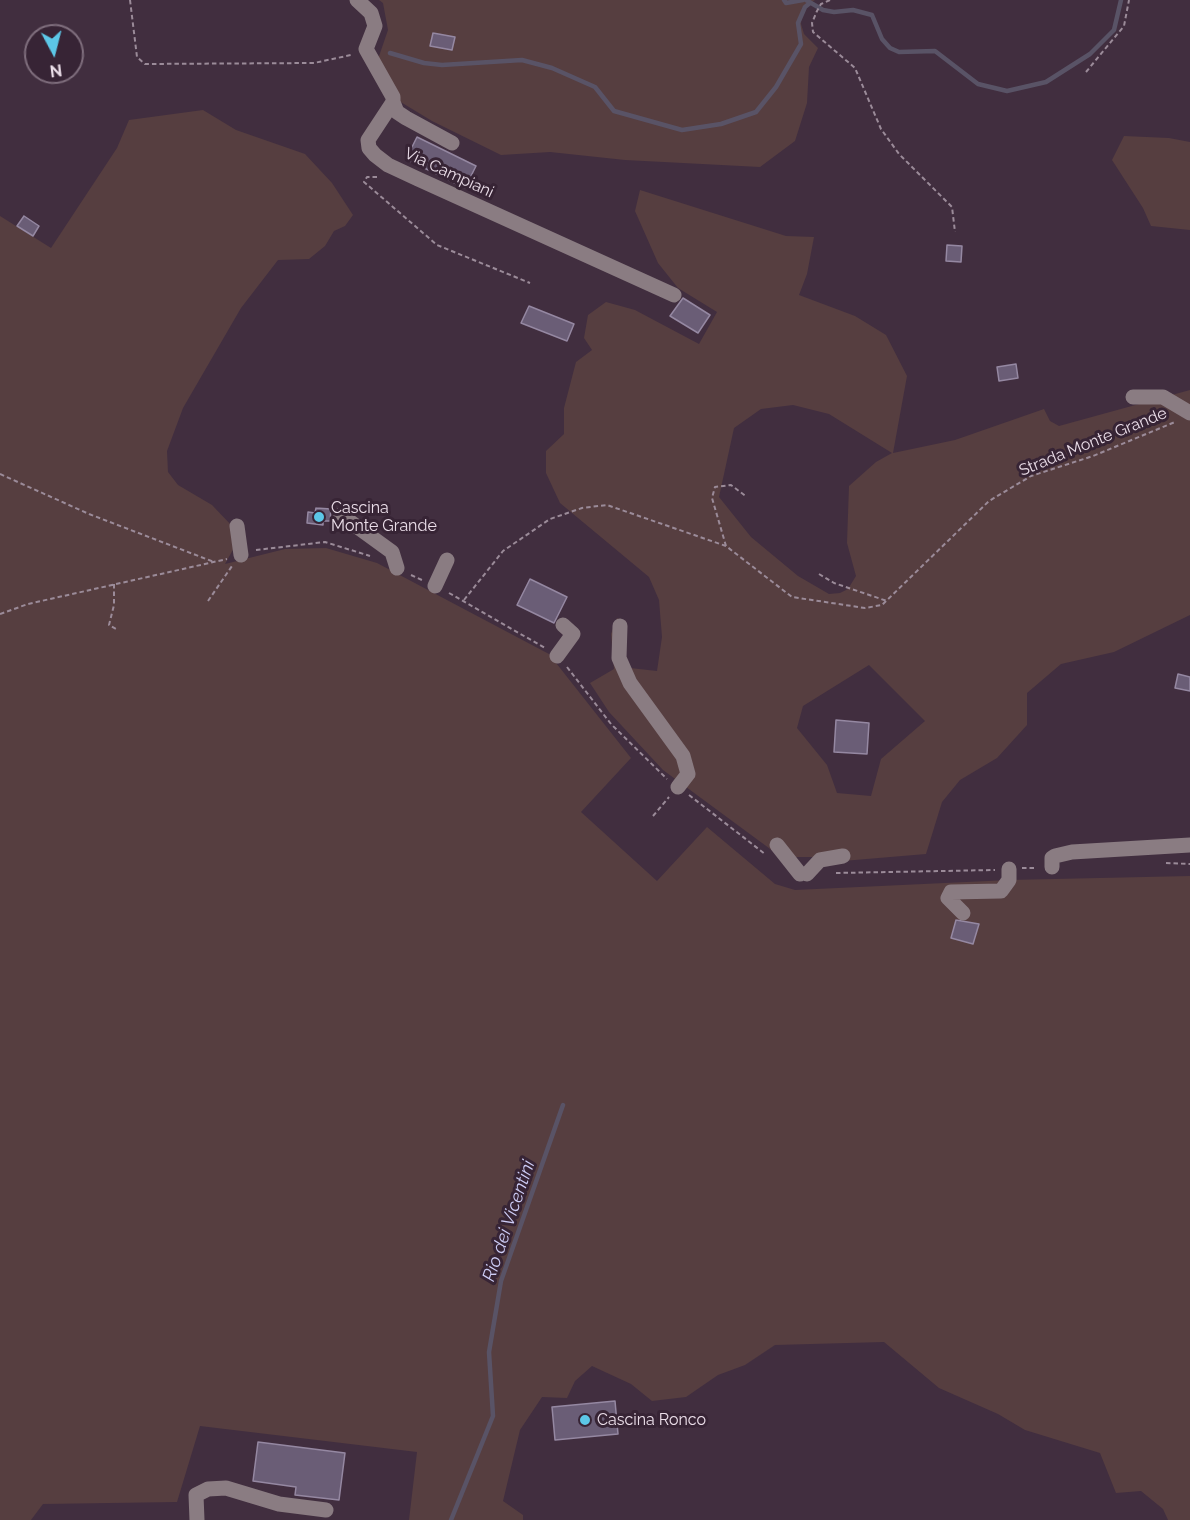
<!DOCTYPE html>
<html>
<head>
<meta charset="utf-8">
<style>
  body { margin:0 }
  #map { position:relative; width:1190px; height:1520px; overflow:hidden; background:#412e3f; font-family:Raleway,sans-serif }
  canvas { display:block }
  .north { position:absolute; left:24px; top:24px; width:60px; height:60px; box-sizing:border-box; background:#372435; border:2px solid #7f6e7d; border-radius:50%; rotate:173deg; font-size:16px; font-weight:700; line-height:24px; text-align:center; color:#ebdee9 }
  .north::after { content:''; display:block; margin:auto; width:21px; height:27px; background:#5cc7e7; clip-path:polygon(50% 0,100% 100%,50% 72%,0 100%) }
</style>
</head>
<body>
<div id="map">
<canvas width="1190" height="1520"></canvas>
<div class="north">N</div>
</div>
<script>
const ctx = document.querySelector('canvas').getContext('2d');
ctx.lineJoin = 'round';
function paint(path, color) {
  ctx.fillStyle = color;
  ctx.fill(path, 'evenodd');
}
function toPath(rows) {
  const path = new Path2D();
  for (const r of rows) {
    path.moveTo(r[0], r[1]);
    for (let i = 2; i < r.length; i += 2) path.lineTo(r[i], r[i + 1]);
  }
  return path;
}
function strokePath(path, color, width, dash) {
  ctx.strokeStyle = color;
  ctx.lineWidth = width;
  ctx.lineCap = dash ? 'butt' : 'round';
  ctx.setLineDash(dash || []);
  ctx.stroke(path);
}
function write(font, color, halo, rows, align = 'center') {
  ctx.font = font + ' Raleway,sans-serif';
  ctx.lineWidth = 6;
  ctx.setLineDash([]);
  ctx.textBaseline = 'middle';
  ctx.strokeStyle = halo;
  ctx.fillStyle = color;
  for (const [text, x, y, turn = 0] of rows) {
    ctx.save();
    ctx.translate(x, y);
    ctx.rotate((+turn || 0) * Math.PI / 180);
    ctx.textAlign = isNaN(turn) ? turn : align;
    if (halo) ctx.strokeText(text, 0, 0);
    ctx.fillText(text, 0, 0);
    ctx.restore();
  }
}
paint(toPath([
  [379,0,815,0,802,8,801,24,804,34,818,48,809,67,807,103,795,141,760,167,625,160,550,152,501,155,432,121,399,101,377,62,388,30,383,3],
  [203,110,236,130,305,154,332,183,353,215,345,226,334,231,325,246,309,259,278,260,241,308,183,408,167,451,168,472,178,485,212,505,233,527,235,546,225,564,285,549,326,548,377,563,549,654,631,758,581,812,657,881,707,827,775,884,795,890,1009,880,1190,876,1190,1520,1168,1520,1163,1509,1141,1491,1116,1493,1100,1453,1025,1430,998,1414,939,1388,884,1342,775,1345,745,1365,718,1375,686,1397,652,1401,631,1384,592,1366,575,1381,567,1398,542,1397,520,1430,503,1501,523,1515,523,1520,409,1520,417,1452,200,1426,177,1502,43,1504,31,1520,0,1520,0,216,51,248,117,148,129,120],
  [1124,136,1169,138,1190,142,1190,230,1151,226,1143,208,1112,160],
  [640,190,786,236,814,237,807,274,799,295,855,316,886,335,907,376,893,453,955,440,1044,409,1050,421,1059,426,1190,390,1190,615,1114,652,1061,664,1027,693,1027,725,997,758,960,780,942,802,926,854,831,862,817,857,781,857,663,770,609,712,590,683,614,669,611,634,617,618,627,623,625,653,630,668,657,671,662,637,659,600,649,577,560,503,546,473,546,451,564,434,564,408,576,362,592,350,584,338,588,315,606,302,635,310,699,344,717,312,678,288,658,263,635,211],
  [793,405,829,414,892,453,876,462,849,486,847,543,856,576,848,589,840,593,829,594,798,576,751,537,719,497,734,428,761,409],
  [869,665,925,721,881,759,871,796,837,793,827,765,797,728,803,706]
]), '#563e40');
strokePath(toPath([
  [784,0,786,3,803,0],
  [806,0,823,10,834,12,853,10,872,15,882,39,890,48,899,52,935,51,978,84,1007,91,1046,82,1090,54,1114,30,1121,0],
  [390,53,424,63,442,65,522,60,552,68,595,87,614,111,682,130,721,124,756,112,776,87,801,44,798,23,805,7,810,3],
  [451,1520,493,1416,489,1352,501,1281,563,1105]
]), '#595366', 4.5);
const building = toPath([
  [433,33,455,37,452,50,430,46,433,33],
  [417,137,476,166,465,188,406,159,417,137],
  [24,216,39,226,33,236,17,226,24,216],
  [947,245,962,246,961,262,946,261,947,245],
  [683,298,710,315,698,333,670,316,683,298],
  [529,306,574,324,567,341,521,323,529,306],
  [1016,364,1018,378,999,381,997,367,1016,364],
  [316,508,331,509,330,521,323,521,323,525,307,523,308,512,315,513,316,508],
  [530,579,567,597,554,623,517,605,530,579],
  [1178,674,1190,677,1190,691,1175,688,1178,674],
  [836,720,869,723,867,754,834,752,836,720],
  [956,920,979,924,973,944,951,938,956,920],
  [615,1401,618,1434,555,1440,552,1407,615,1401],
  [258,1442,345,1453,339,1500,295,1495,296,1487,253,1481,258,1442]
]);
paint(building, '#6a5d76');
strokePath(building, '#9588a2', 1.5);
strokePath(toPath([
  [130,0,137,57,145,64,314,63,351,55],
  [830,0,821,4,817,11,812,23,813,32,855,68,881,129,899,154,952,207,955,232],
  [1086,72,1124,26,1129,0],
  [377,177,367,177,364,182,437,245,530,283],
  [0,474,89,514,214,562],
  [726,546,712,498,715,487,731,485,747,497],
  [256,550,325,542,370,556],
  [819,574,834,583,887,601],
  [411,575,422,580],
  [114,584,114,605,109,625,116,629],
  [449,593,545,648],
  [464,600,503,551,550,519,582,508,607,505,726,546,792,597,865,608,882,605,989,501,1031,476,1093,456,1175,422],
  [208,601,232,566],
  [0,614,28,604,227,559],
  [567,667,611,724,667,779],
  [689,795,765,854],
  [653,816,669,797],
  [1166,863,1190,864],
  [1022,868,1037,868],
  [836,873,995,870]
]), '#9b8b99', 2, [4.5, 3]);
strokePath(toPath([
  [357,0,371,13,375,26,366,49,393,97,393,102,368,140,369,148,375,155,388,165,418,179,674,295],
  [393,102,397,112,406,118,452,143],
  [1133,397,1163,397,1190,413],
  [341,515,392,552,397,568],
  [237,526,241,555],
  [435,586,447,560],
  [620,626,619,658,630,683,683,756,688,774,678,787],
  [557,656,573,634,563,625],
  [777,845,800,874],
  [1052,867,1052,858,1055,856,1072,852,1190,845],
  [807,874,820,860,843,856],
  [963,913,948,898,951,892,1001,891,1009,880,1009,869],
  [197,1520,196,1495,208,1489,226,1488,279,1504,326,1510]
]), '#8a7c82', 15);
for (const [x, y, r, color] of [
  [319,517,6,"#5cc7e7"],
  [585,1420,6,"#5cc7e7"]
]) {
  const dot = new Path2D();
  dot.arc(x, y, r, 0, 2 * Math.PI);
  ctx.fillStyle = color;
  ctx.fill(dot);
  strokePath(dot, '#372435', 2);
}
write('16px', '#ebdee9', '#372435', [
  ["Via Campiani",449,173,25],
  ["Strada Monte Grande",1093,442,-22]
]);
write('16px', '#ebdee9', '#372435', [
  ["Cascina",331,508],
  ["Monte Grande",331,526],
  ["Cascina Ronco",597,1420]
], 'left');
write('italic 18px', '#cecdf6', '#372435', [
  ["Rio dei Vicentini",509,1221,-71]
]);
</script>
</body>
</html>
